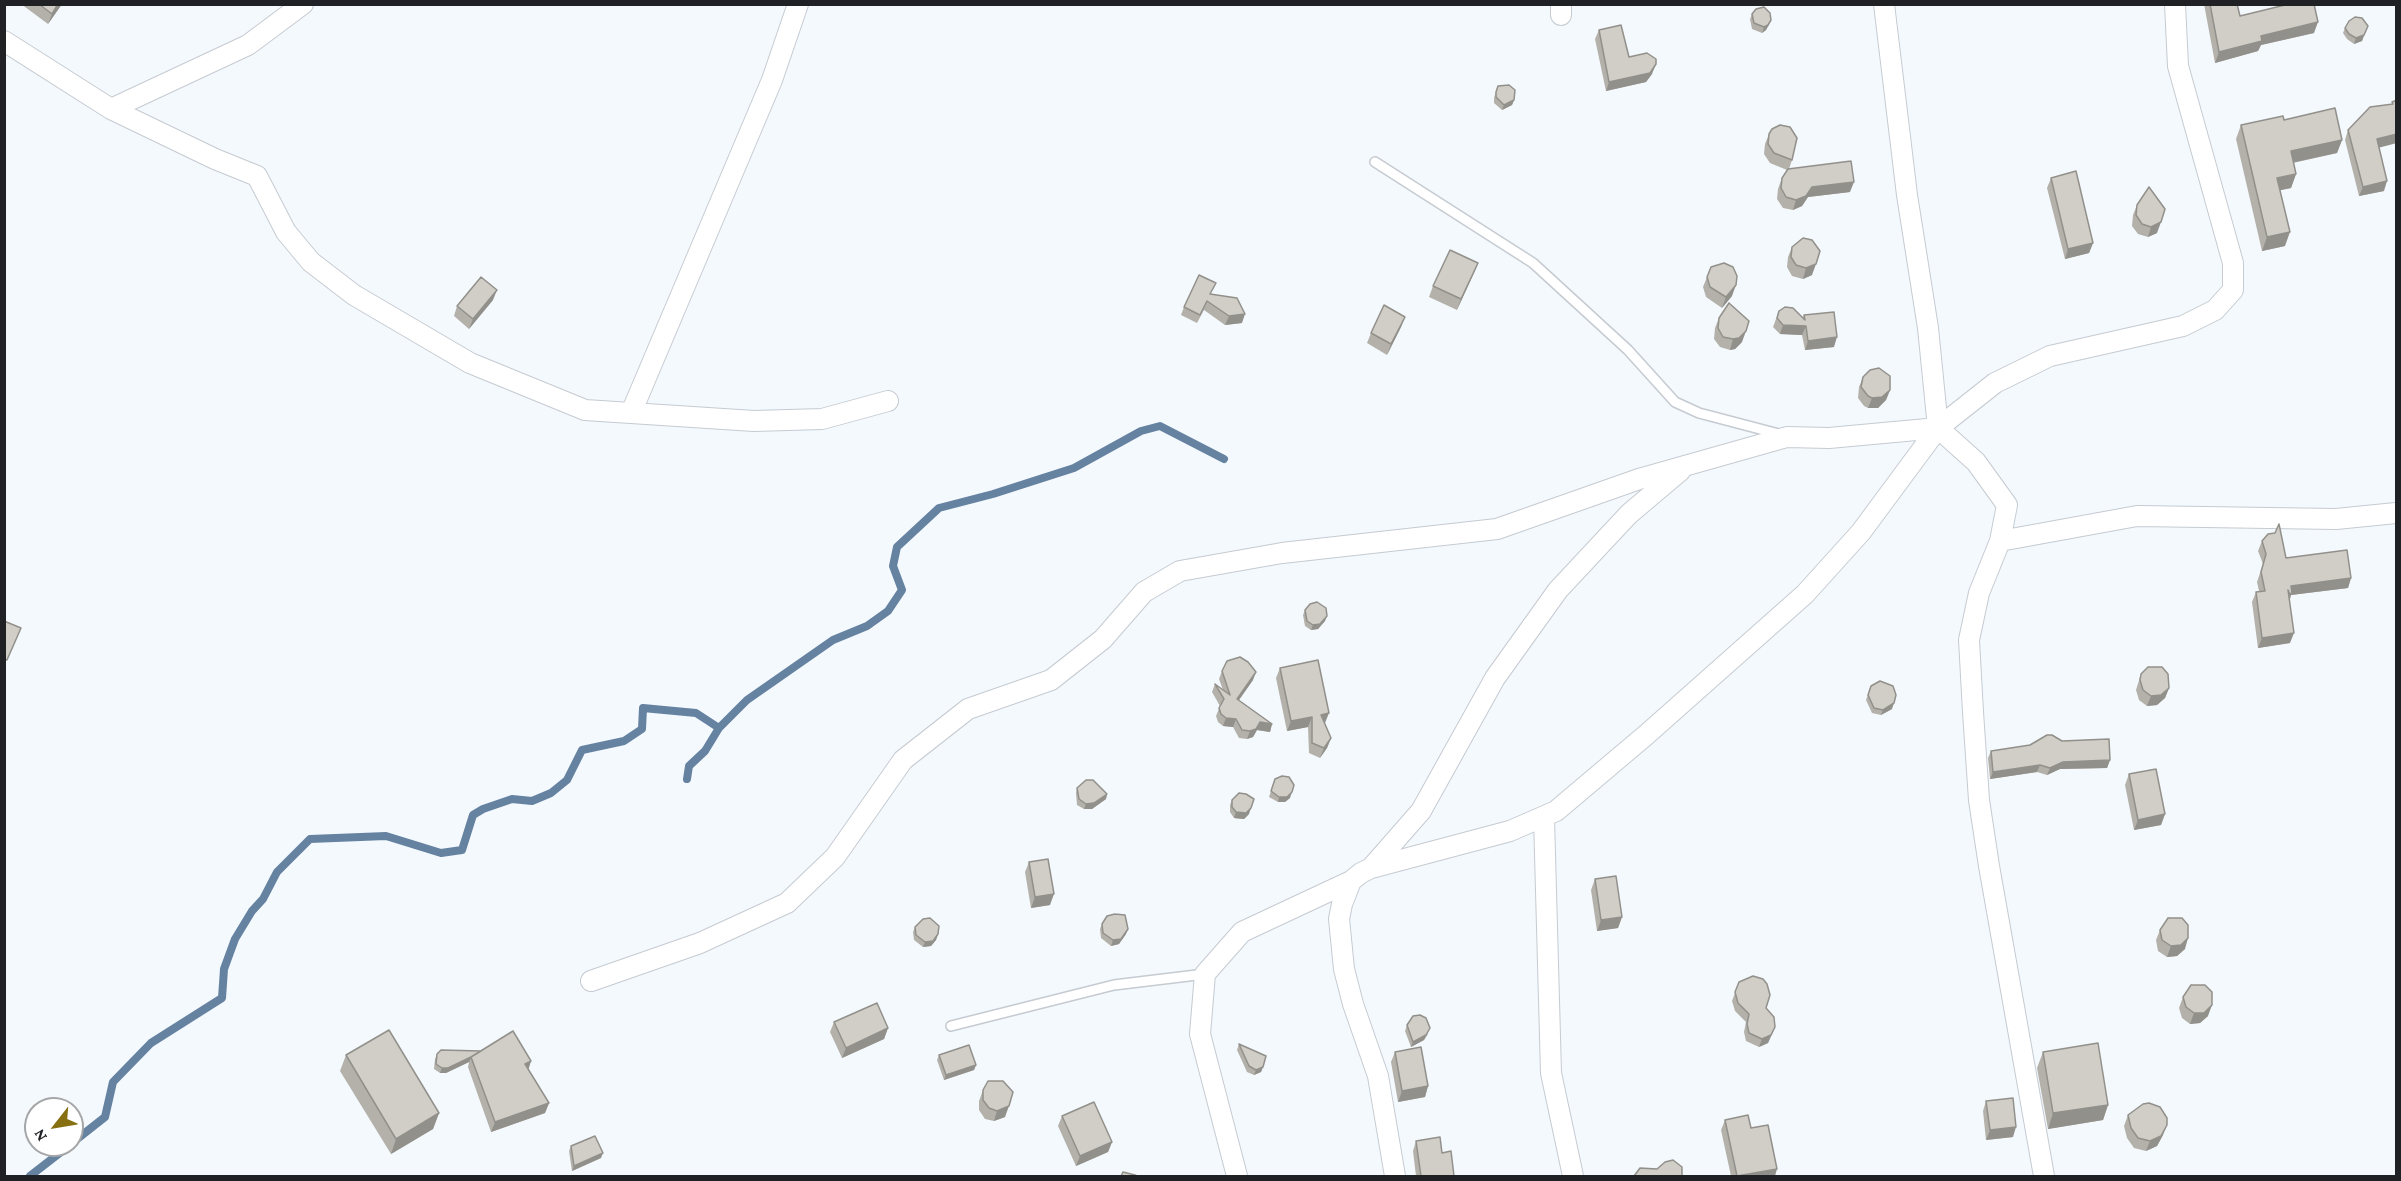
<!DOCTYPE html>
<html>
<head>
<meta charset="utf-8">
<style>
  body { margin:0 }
  #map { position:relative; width:2401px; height:1181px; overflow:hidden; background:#f4f9fe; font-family:"Crimson Pro",serif }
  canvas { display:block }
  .frame { position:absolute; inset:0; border:6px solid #1f2124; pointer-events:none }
  .north { position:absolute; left:24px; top:1097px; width:60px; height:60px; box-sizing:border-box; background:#fff; border:2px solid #a5a6a7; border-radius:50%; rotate:239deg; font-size:16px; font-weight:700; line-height:24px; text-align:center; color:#1f2124 }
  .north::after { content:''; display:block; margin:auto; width:21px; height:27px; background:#867011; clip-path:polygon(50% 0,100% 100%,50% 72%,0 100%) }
</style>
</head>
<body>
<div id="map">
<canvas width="2401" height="1181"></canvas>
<div class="frame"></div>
<div class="north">N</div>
</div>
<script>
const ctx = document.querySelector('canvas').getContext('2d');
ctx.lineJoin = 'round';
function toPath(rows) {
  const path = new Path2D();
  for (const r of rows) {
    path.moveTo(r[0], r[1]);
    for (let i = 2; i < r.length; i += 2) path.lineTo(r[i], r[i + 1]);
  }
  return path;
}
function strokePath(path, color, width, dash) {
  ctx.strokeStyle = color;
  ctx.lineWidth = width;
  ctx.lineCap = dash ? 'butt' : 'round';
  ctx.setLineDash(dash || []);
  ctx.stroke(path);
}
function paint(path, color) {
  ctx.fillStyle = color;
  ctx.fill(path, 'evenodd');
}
strokePath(toPath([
  [687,779,689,766,705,751,719,728,747,700,833,640,867,626,888,611,902,590,893,566,897,547,939,508,993,494,1074,468,1141,431,1160,426,1224,459],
  [72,1143,105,1117,113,1082,151,1043,222,998,224,969,235,939,252,911,263,899,277,872,310,839,386,836,441,853,462,850,473,815,483,809,512,799,532,801,551,793,567,780,582,750,624,741,642,729,643,708,696,713,719,728],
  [30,1176,70,1145]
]), '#6682a1', 8);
const lane = toPath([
  [1375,162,1533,263,1628,350,1675,402,1699,413,1779,434],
  [951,1026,1114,985,1205,974]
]);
const street = toPath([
  [1561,4,1561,15],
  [1884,4,1907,195,1928,328,1938,428,1976,462,2007,505,2000,541,1979,593,1969,640,1973,712,1979,800,1989,866,2044,1176],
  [4,41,111,109,215,159,257,176,286,232,311,262,354,295,470,363,585,410,754,421,822,419,888,401],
  [111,109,248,45,303,4],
  [631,413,772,80,798,4],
  [2000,541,2137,516,2336,519,2396,513],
  [1544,818,1551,1073,1573,1176],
  [1371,868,1421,811,1495,678,1558,590,1629,514,1680,471],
  [591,981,700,943,787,903,835,857,903,760,968,709,1051,680,1103,639,1144,592,1180,571,1282,553,1497,529,1642,478,1787,437,1829,438,1938,428],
  [1237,1176,1200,1034,1205,974,1242,932,1351,881],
  [1395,1176,1378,1076,1353,1004,1344,969,1339,919,1342,904,1351,881,1361,873,1371,868,1510,831,1556,811,1646,735,1805,594,1861,532,1938,428,1995,383,2050,356,2183,326,2215,310,2233,290,2233,263,2178,66,2175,4]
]);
strokePath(lane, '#c5cbd1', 12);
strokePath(street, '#c5cbd1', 22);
strokePath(lane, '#fff', 9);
strokePath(street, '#fff', 20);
paint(toPath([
  [21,4,62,4,48,24],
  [2204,4,2237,4,2240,16,2314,33,2261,45,2258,51,2215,63],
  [1752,14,1769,25,1766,30,1762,33,1752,29,1750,19],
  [2368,26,2362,41,2354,44,2347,39,2343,33,2345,28],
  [1599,30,1629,57,1652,74,1646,82,1606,91,1595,39],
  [1498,86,1514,100,1512,105,1502,110,1494,103,1494,98],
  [2397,100,2379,147,2384,191,2359,196,2345,140,2348,130,2392,104,2392,102],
  [2284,120,2342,140,2337,153,2293,163,2296,174,2291,188,2280,190,2285,246,2262,251,2236,139,2241,125],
  [1769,134,1792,160,1789,169,1850,192,1808,197,1802,206,1793,210,1783,208,1777,199,1778,189,1782,178,1787,170,1770,163,1764,154,1765,144],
  [2051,178,2093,243,2089,253,2065,259,2047,188],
  [2137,205,2157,233,2148,237,2138,234,2132,226,2133,215],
  [1792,247,1812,275,1803,279,1792,276,1787,267,1788,257],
  [1478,263,1457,310,1429,297,1433,286],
  [1707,277,1732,296,1722,308,1706,297,1703,287],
  [1211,294,1242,323,1225,325,1204,310,1197,323,1181,315,1184,307],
  [493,300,469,329,454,316,457,306],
  [1779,311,1803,318,1804,315,1834,347,1805,350,1802,335,1780,334,1773,327],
  [1405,317,1401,327,1387,355,1367,343,1371,333],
  [1719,318,1742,342,1735,349,1730,350,1720,347,1714,339,1715,328],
  [1863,377,1890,390,1886,400,1878,408,1868,408,1864,406,1858,398,1859,387],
  [2262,541,2286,558,2351,578,2348,588,2291,595,2289,601,2290,643,2258,648,2252,602,2256,592,2259,591,2257,582,2263,564,2258,551],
  [1305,610,1325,621,1318,629,1311,630,1305,626,1303,615],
  [1280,668,1325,723,1331,738,1327,748,1320,758,1309,753,1308,727,1287,731,1276,678],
  [1222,671,1253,680,1239,700,1272,724,1270,732,1257,730,1253,737,1247,739,1239,738,1233,727,1223,726,1218,722,1216,716,1220,706,1212,692,1215,684,1223,690,1219,679],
  [2141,674,2169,688,2165,698,2157,705,2147,706,2139,700,2136,690],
  [1871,686,1892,709,1881,715,1872,713,1866,700],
  [2062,741,2110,760,2107,768,2060,769,2047,775,2037,772,1990,779,1988,758,1991,751],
  [2129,774,2165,814,2161,825,2134,830,2125,785],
  [1275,779,1290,798,1285,802,1278,802,1269,797],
  [1077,788,1107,794,1106,799,1092,809,1084,809,1077,805,1076,793],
  [1232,800,1249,814,1244,819,1234,818,1230,812,1230,805],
  [1029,862,1050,905,1031,908,1025,872],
  [1595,879,1622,917,1618,928,1597,931,1591,890],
  [1102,924,1126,934,1119,944,1111,946,1101,938,1100,929],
  [915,927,938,934,936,940,931,946,923,947,914,940,913,932],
  [2160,930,2185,949,2177,956,2167,957,2158,951,2156,940],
  [1739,982,1766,1008,1775,1027,1768,1043,1759,1047,1746,1041,1744,1032,1746,1022,1735,1011,1732,1001],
  [2183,997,2208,1016,2200,1023,2190,1024,2182,1018,2179,1008],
  [834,1022,888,1028,884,1039,842,1058,830,1032],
  [1407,1025,1428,1034,1424,1040,1411,1047,1405,1031],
  [1239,1044,1263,1067,1261,1072,1254,1075,1247,1072,1237,1050],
  [1395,1052,1428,1086,1425,1097,1398,1102,1391,1062],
  [2043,1052,2108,1105,2103,1120,2048,1129,2037,1068],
  [437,1054,531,1061,528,1069,549,1103,545,1113,491,1132,468,1067,469,1062,446,1073,440,1073,434,1069,435,1059],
  [346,1055,439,1113,433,1129,391,1154,340,1071],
  [939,1055,976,1065,974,1070,944,1080,937,1060],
  [983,1090,1005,1117,994,1121,985,1119,979,1110,979,1101],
  [1986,1101,2013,1137,1986,1140,1983,1111],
  [2128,1115,2163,1135,2157,1146,2146,1151,2134,1148,2127,1138,2124,1126],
  [1062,1116,1112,1142,1108,1152,1076,1166,1058,1126],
  [1725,1120,1751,1128,1775,1176,1731,1176,1721,1130],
  [1416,1141,1442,1153,1454,1176,1416,1176,1413,1151],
  [571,1146,601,1158,572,1171,569,1151]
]), '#b3b1aa');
paint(toPath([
  [58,4,62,4,48,24,52,14],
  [1771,20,1766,30,1762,33,1764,27],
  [2318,22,2314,33,2261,45,2258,51,2215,63,2219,52,2261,36],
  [2364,35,2362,41,2354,44,2356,38],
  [1656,64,1652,74,1646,82,1606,91,1609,82],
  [1514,100,1512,105,1502,110,1504,105],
  [2397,134,2397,143,2374,149,2377,139],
  [2342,140,2337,153,2286,164,2291,151],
  [2296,174,2291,188,2272,192,2277,178],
  [2387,181,2384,191,2359,196,2363,187],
  [1854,182,1850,192,1808,197,1802,206,1793,210,1796,200,1812,187],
  [2161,222,2157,233,2148,237,2151,227],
  [2290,232,2285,246,2262,251,2267,237],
  [2093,243,2089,253,2065,259,2068,249],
  [1478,263,1474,273,1457,310,1461,299],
  [1816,264,1812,275,1803,279,1806,268],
  [1736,285,1732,296,1722,308,1726,297],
  [497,290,493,300,469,329,473,319],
  [1245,314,1242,323,1225,325,1229,316],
  [1405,317,1401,327,1387,355,1391,344],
  [1783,325,1806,326,1802,335,1780,334],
  [1746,331,1742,342,1735,349,1730,350,1733,339],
  [1837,337,1834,347,1805,350,1808,341],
  [1890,390,1886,400,1878,408,1868,408,1872,398],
  [2351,578,2348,588,2291,595,2289,603,2287,604,2290,594,2291,586],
  [1327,616,1325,621,1318,629,1311,630,1313,625],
  [2294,633,2290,643,2258,648,2262,638],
  [1256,672,1253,680,1234,707,1237,699],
  [2169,688,2165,698,2157,705,2147,706,2151,696],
  [1894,703,1892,709,1881,715,1883,710],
  [1329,713,1325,723,1317,725,1321,715],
  [1312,717,1308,727,1287,731,1291,721],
  [1226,718,1236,719,1233,727,1223,726],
  [1260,722,1272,724,1270,732,1257,730,1253,737,1247,739,1250,731],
  [1331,738,1327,748,1320,758,1324,748],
  [2110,760,2107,768,2060,769,2047,775,2050,768,2063,762],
  [2040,765,2037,772,1990,779,1993,772],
  [1292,792,1290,798,1285,802,1278,802,1279,797],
  [1107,794,1106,799,1092,809,1084,809,1086,804],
  [1251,808,1249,814,1244,819,1234,818,1236,812],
  [2165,814,2161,825,2134,830,2138,820],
  [1054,894,1050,905,1031,908,1035,897],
  [1622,917,1618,928,1597,931,1601,920],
  [1128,929,1126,934,1119,944,1111,946,1113,940],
  [938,934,936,940,931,946,923,947,925,942],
  [2188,938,2185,949,2177,956,2167,957,2171,946],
  [2212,1005,2208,1016,2200,1023,2190,1024,2194,1013],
  [1775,1027,1768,1043,1759,1047,1762,1039],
  [888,1028,884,1039,842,1058,846,1048],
  [1430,1028,1424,1040,1411,1047,1413,1042],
  [471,1057,469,1062,446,1073,440,1073,442,1068],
  [531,1061,528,1071,525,1064],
  [976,1065,974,1070,944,1080,946,1075],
  [1263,1067,1261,1072,1254,1075,1256,1070],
  [1428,1086,1425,1097,1398,1102,1402,1091],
  [549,1103,545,1113,491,1132,495,1122],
  [2108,1105,2103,1120,2048,1129,2053,1113],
  [1009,1106,1005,1117,994,1121,997,1111],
  [439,1113,433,1129,391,1154,396,1139],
  [2167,1125,2163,1135,2157,1146,2146,1151,2150,1141],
  [2016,1127,2013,1137,1986,1140,1990,1130],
  [1112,1142,1108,1152,1076,1166,1080,1156],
  [603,1153,601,1158,572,1171,574,1166],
  [1777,1169,1775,1176,1739,1176]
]), '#92908b');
const building = toPath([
  [39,4,58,4,52,14,39,4],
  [2210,4,2237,4,2240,16,2289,4,2314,4,2318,22,2261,36,2262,41,2219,52,2210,4],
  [1764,7,1770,13,1771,20,1768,25,1764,27,1754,23,1752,14,1756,9,1764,7],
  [2355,17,2362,18,2368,26,2364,35,2356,38,2349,34,2345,28,2349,21,2355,17],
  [1621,25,1629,57,1647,53,1656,59,1656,64,1650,73,1609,82,1599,30,1621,25],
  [1509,85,1515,90,1514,100,1504,105,1496,97,1496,92,1498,86,1509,85],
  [2397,100,2397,134,2377,139,2387,181,2363,187,2348,130,2370,107,2393,104,2392,102,2397,100],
  [2335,108,2342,140,2291,151,2296,174,2277,178,2290,232,2267,237,2241,125,2283,116,2284,120,2335,108],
  [1780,125,1790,127,1797,138,1792,160,1774,153,1768,144,1769,134,1772,129,1780,125],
  [1851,161,1854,182,1812,187,1806,196,1796,200,1786,197,1781,188,1782,178,1788,169,1851,161],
  [2076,171,2093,243,2068,249,2051,178,2076,171],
  [2149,187,2165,209,2161,222,2151,227,2142,224,2136,215,2137,205,2149,187],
  [1803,238,1812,240,1820,251,1816,264,1806,268,1796,265,1791,257,1792,247,1803,238],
  [1450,250,1478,263,1461,299,1433,286,1450,250],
  [1724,263,1733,267,1737,276,1736,285,1726,297,1710,287,1707,277,1711,267,1724,263],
  [1199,275,1216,283,1210,294,1237,298,1245,314,1229,316,1207,301,1200,315,1184,307,1199,275],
  [481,277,497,290,473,319,457,306,481,277],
  [1729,303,1749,321,1746,331,1739,338,1733,339,1723,337,1718,328,1719,318,1729,303],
  [1384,305,1405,317,1391,344,1371,333,1384,305],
  [1785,307,1793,308,1805,320,1804,315,1834,312,1837,337,1808,341,1806,326,1783,325,1777,318,1779,311,1785,307],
  [1879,368,1890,376,1890,390,1882,397,1872,398,1868,396,1861,387,1863,377,1870,370,1879,368],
  [2279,524,2286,558,2347,550,2351,578,2291,586,2292,593,2290,594,2288,590,2294,633,2262,638,2256,592,2265,591,2261,572,2266,554,2262,541,2268,534,2275,533,2279,524],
  [1317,602,1326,608,1327,616,1320,624,1313,625,1307,621,1305,610,1310,604,1317,602],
  [4,621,21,628,7,660,4,659,4,621],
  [1240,657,1248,662,1256,672,1237,699,1272,724,1260,722,1256,729,1250,731,1242,730,1236,719,1226,718,1221,714,1219,708,1224,699,1215,684,1230,695,1222,671,1227,661,1240,657],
  [1318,660,1329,713,1321,715,1331,738,1324,748,1312,743,1312,717,1291,721,1280,668,1318,660],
  [2148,667,2162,667,2168,674,2169,688,2161,695,2151,696,2143,690,2140,680,2141,674,2148,667],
  [1880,681,1893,686,1896,695,1894,703,1883,710,1874,708,1868,695,1871,686,1880,681],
  [2047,735,2052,735,2062,741,2109,739,2110,760,2063,762,2050,768,2040,765,1993,772,1991,751,2030,745,2047,735],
  [2156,769,2165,814,2138,820,2129,774,2156,769],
  [1282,776,1289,777,1294,785,1292,792,1287,797,1279,797,1271,791,1275,779,1282,776],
  [1086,780,1093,780,1107,794,1094,803,1086,804,1079,799,1077,788,1086,780],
  [1239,793,1246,794,1254,799,1251,808,1246,813,1236,812,1232,807,1232,800,1239,793],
  [1048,859,1054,894,1035,897,1029,862,1048,859],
  [1616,876,1622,917,1601,920,1595,879,1616,876],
  [1115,914,1125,915,1128,929,1121,939,1113,940,1103,933,1102,924,1107,916,1115,914],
  [930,918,939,926,938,934,933,941,925,942,916,935,915,927,923,919,930,918],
  [2168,918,2182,918,2188,925,2188,938,2181,945,2171,946,2162,940,2160,930,2168,918],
  [1753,976,1763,979,1767,984,1770,995,1766,1008,1774,1017,1775,1027,1771,1035,1762,1039,1749,1033,1747,1024,1749,1014,1738,1003,1735,992,1739,982,1753,976],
  [2191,985,2205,985,2212,992,2212,1005,2204,1013,2194,1013,2186,1007,2183,997,2191,985],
  [877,1003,888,1028,846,1048,834,1022,877,1003],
  [1420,1015,1426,1018,1430,1028,1426,1035,1413,1042,1407,1025,1413,1016,1420,1015],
  [389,1030,439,1113,396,1139,346,1055,389,1030],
  [513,1031,531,1061,525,1064,549,1103,495,1122,471,1057,513,1031],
  [2098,1043,2108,1105,2053,1113,2043,1052,2098,1043],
  [1239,1044,1266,1056,1263,1067,1256,1070,1249,1066,1239,1044],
  [969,1045,976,1065,946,1075,939,1055,969,1045],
  [1421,1047,1428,1086,1402,1091,1395,1052,1421,1047],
  [441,1050,481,1051,471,1057,448,1068,442,1068,436,1064,437,1054,441,1050],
  [988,1081,1003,1081,1013,1092,1009,1106,997,1111,989,1108,983,1100,983,1090,988,1081],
  [2013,1098,2016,1127,1990,1130,1986,1101,2013,1098],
  [1094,1102,1112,1142,1080,1156,1062,1116,1094,1102],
  [2149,1103,2160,1107,2167,1118,2167,1125,2161,1136,2150,1141,2138,1138,2131,1128,2128,1115,2143,1104,2149,1103],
  [1748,1115,1751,1128,1768,1125,1777,1169,1737,1176,1725,1120,1748,1115],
  [595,1136,603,1153,574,1166,571,1146,595,1136],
  [1440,1137,1442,1153,1451,1151,1454,1176,1421,1176,1416,1141,1440,1137],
  [1673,1160,1682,1167,1682,1176,1634,1176,1640,1168,1657,1169,1665,1162,1673,1160],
  [1123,1172,1135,1175,1137,1176,1121,1176,1123,1172]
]);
paint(building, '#d0cec6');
strokePath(building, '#92908b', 1.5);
</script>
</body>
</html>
